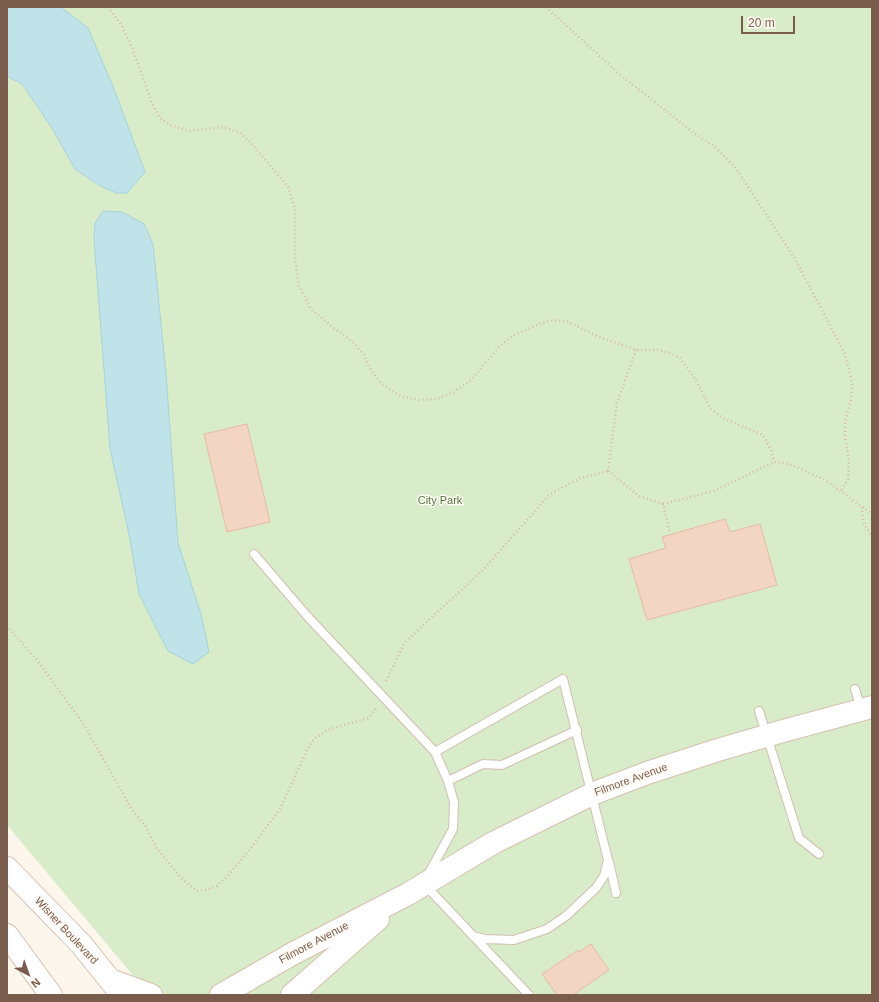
<!DOCTYPE html>
<html>
<head>
<meta charset="utf-8">
<style>
  body { margin:0 }
  #map { position:relative; width:879px; height:1002px; overflow:hidden; background:#fdf6ec; font-family:Helvetica,sans-serif }
  canvas { display:block }
  .frame { position:absolute; inset:0; border:8px solid #7a5c4d; pointer-events:none }
  .north { position:absolute; left:8px; top:954px; width:40px; height:40px; -webkit-text-stroke:3px #fffaf3; paint-order:stroke; rotate:139deg; font-size:11px; font-weight:700; line-height:16px; text-align:center; color:#7a5c4d }
  .north::after { content:''; display:block; margin:auto; width:14px; height:18px; background:#7a5c4d; clip-path:polygon(50% 0,100% 100%,50% 72%,0 100%) }
  .scale { position:absolute; left:741px; top:16px; width:54px; height:18px; box-sizing:border-box; border:2px solid #7a5c4d; border-top:0; padding-left:5px; font-size:12px; line-height:14px; white-space:nowrap; color:#7a5c4d; -webkit-text-stroke:3px #fffaf3; paint-order:stroke }
</style>
</head>
<body>
<div id="map">
<canvas width="879" height="1002"></canvas>
<div class="frame"></div>
<div class="north">N</div>
<div class="scale">20 m</div>
</div>
<script>
const ctx = document.querySelector('canvas').getContext('2d');
ctx.lineJoin = 'round';
function paint(path, color) {
  ctx.fillStyle = color;
  ctx.fill(path, 'evenodd');
}
function toPath(rows) {
  const path = new Path2D();
  for (const r of rows) {
    path.moveTo(r[0], r[1]);
    for (let i = 2; i < r.length; i += 2) path.lineTo(r[i], r[i + 1]);
  }
  return path;
}
function strokePath(path, color, width, dash) {
  ctx.strokeStyle = color;
  ctx.lineWidth = width;
  ctx.lineCap = dash ? 'butt' : 'round';
  ctx.setLineDash(dash || []);
  ctx.stroke(path);
}
function write(font, color, halo, rows, align = 'center') {
  ctx.font = font + ' Helvetica,sans-serif';
  ctx.lineWidth = 3;
  ctx.setLineDash([]);
  ctx.textBaseline = 'middle';
  ctx.strokeStyle = halo;
  ctx.fillStyle = color;
  for (const [text, x, y, turn = 0] of rows) {
    ctx.save();
    ctx.translate(x, y);
    ctx.rotate((+turn || 0) * Math.PI / 180);
    ctx.textAlign = isNaN(turn) ? turn : align;
    if (halo) ctx.strokeText(text, 0, 0);
    ctx.fillText(text, 0, 0);
    ctx.restore();
  }
}
paint(toPath([
  [7,7,872,7,872,995,146,995,131,973,7,825]
]), '#d8ecc9');
const water = toPath([
  [7,7,61,7,88,28,114,89,145,172,127,193,116,193,100,186,75,169,52,128,22,84,7,76,7,7],
  [103,211,122,212,144,224,153,244,166,373,178,543,201,614,209,652,193,664,168,651,139,594,130,539,110,448,94,239,95,223,103,211]
]);
paint(water, '#bfe3e8');
strokePath(water, '#a5d3da', 1);
const building = toPath([
  [247,424,270,522,227,532,204,434,247,424],
  [725,519,730,532,760,524,777,585,647,620,629,559,666,548,662,537,725,519],
  [591,944,609,970,573,995,557,995,542,974,578,950,579,952,591,944]
]);
paint(building, '#f3d5c3');
strokePath(building, '#e6bba3', 1);
const lane = toPath([
  [254,554,308,617,435,752,448,781,454,802,453,829,428,875],
  [855,689,861,709],
  [759,711,799,838,819,854],
  [435,752,563,679,608,860,604,876,596,888,566,916,547,929,514,940,485,939,473,936],
  [448,781,483,764,502,765,577,730],
  [609,862,616,893],
  [425,885,529,995]
]);
const secondary = toPath([
  [7,868,81,944,122,995],
  [7,935,51,995],
  [110,980,151,995],
  [221,995,294,953,408,894,493,843,592,794,647,773,718,750,783,731,872,707],
  [292,995,378,919]
]);
strokePath(lane, '#d1beb0', 10);
strokePath(secondary, '#d6c0b0', 24);
strokePath(toPath([
  [108,7,122,26,133,50,152,103,160,118,170,125,189,131,223,127,239,132,253,145,288,187,295,209,295,259,299,286,311,309,332,327,353,342,364,355,371,370,381,383,400,396,419,400,436,399,454,392,471,380,499,347,511,337,541,323,555,320,566,321,597,336,636,350,658,350,670,353,680,358,696,380,710,408,723,418,763,435,771,450,774,462],
  [546,7,618,73,694,133,714,146,735,167,794,257,845,354,852,382,851,400,845,421,845,437,849,460,848,479,841,491],
  [608,471,617,403,636,350],
  [608,471,639,496,663,504,670,533],
  [663,504,714,491,774,462,789,464,825,480,872,514],
  [862,507,863,521,872,538],
  [7,626,37,660,83,723,131,808,146,827,156,847,180,877,197,891,207,890,217,886,230,873,254,844,280,809,307,750,315,738,330,729,369,718,376,708],
  [386,681,405,642,482,571,549,495,580,478,608,471]
]), '#d9b8a5', 2.5, [1, 3]);
strokePath(lane, '#fff', 8);
strokePath(secondary, '#fff', 22);
write('11px', '#537a41', '#fffaf3', [
  ["City Park",440,501]
]);
write('11px', '#7a5c4d', '#fffaf3', [
  ["Filmore Avenue",631,780,-20],
  ["Wisner Boulevard",66,931,47],
  ["Filmore Avenue",314,943,-28]
]);
</script>
</body>
</html>
